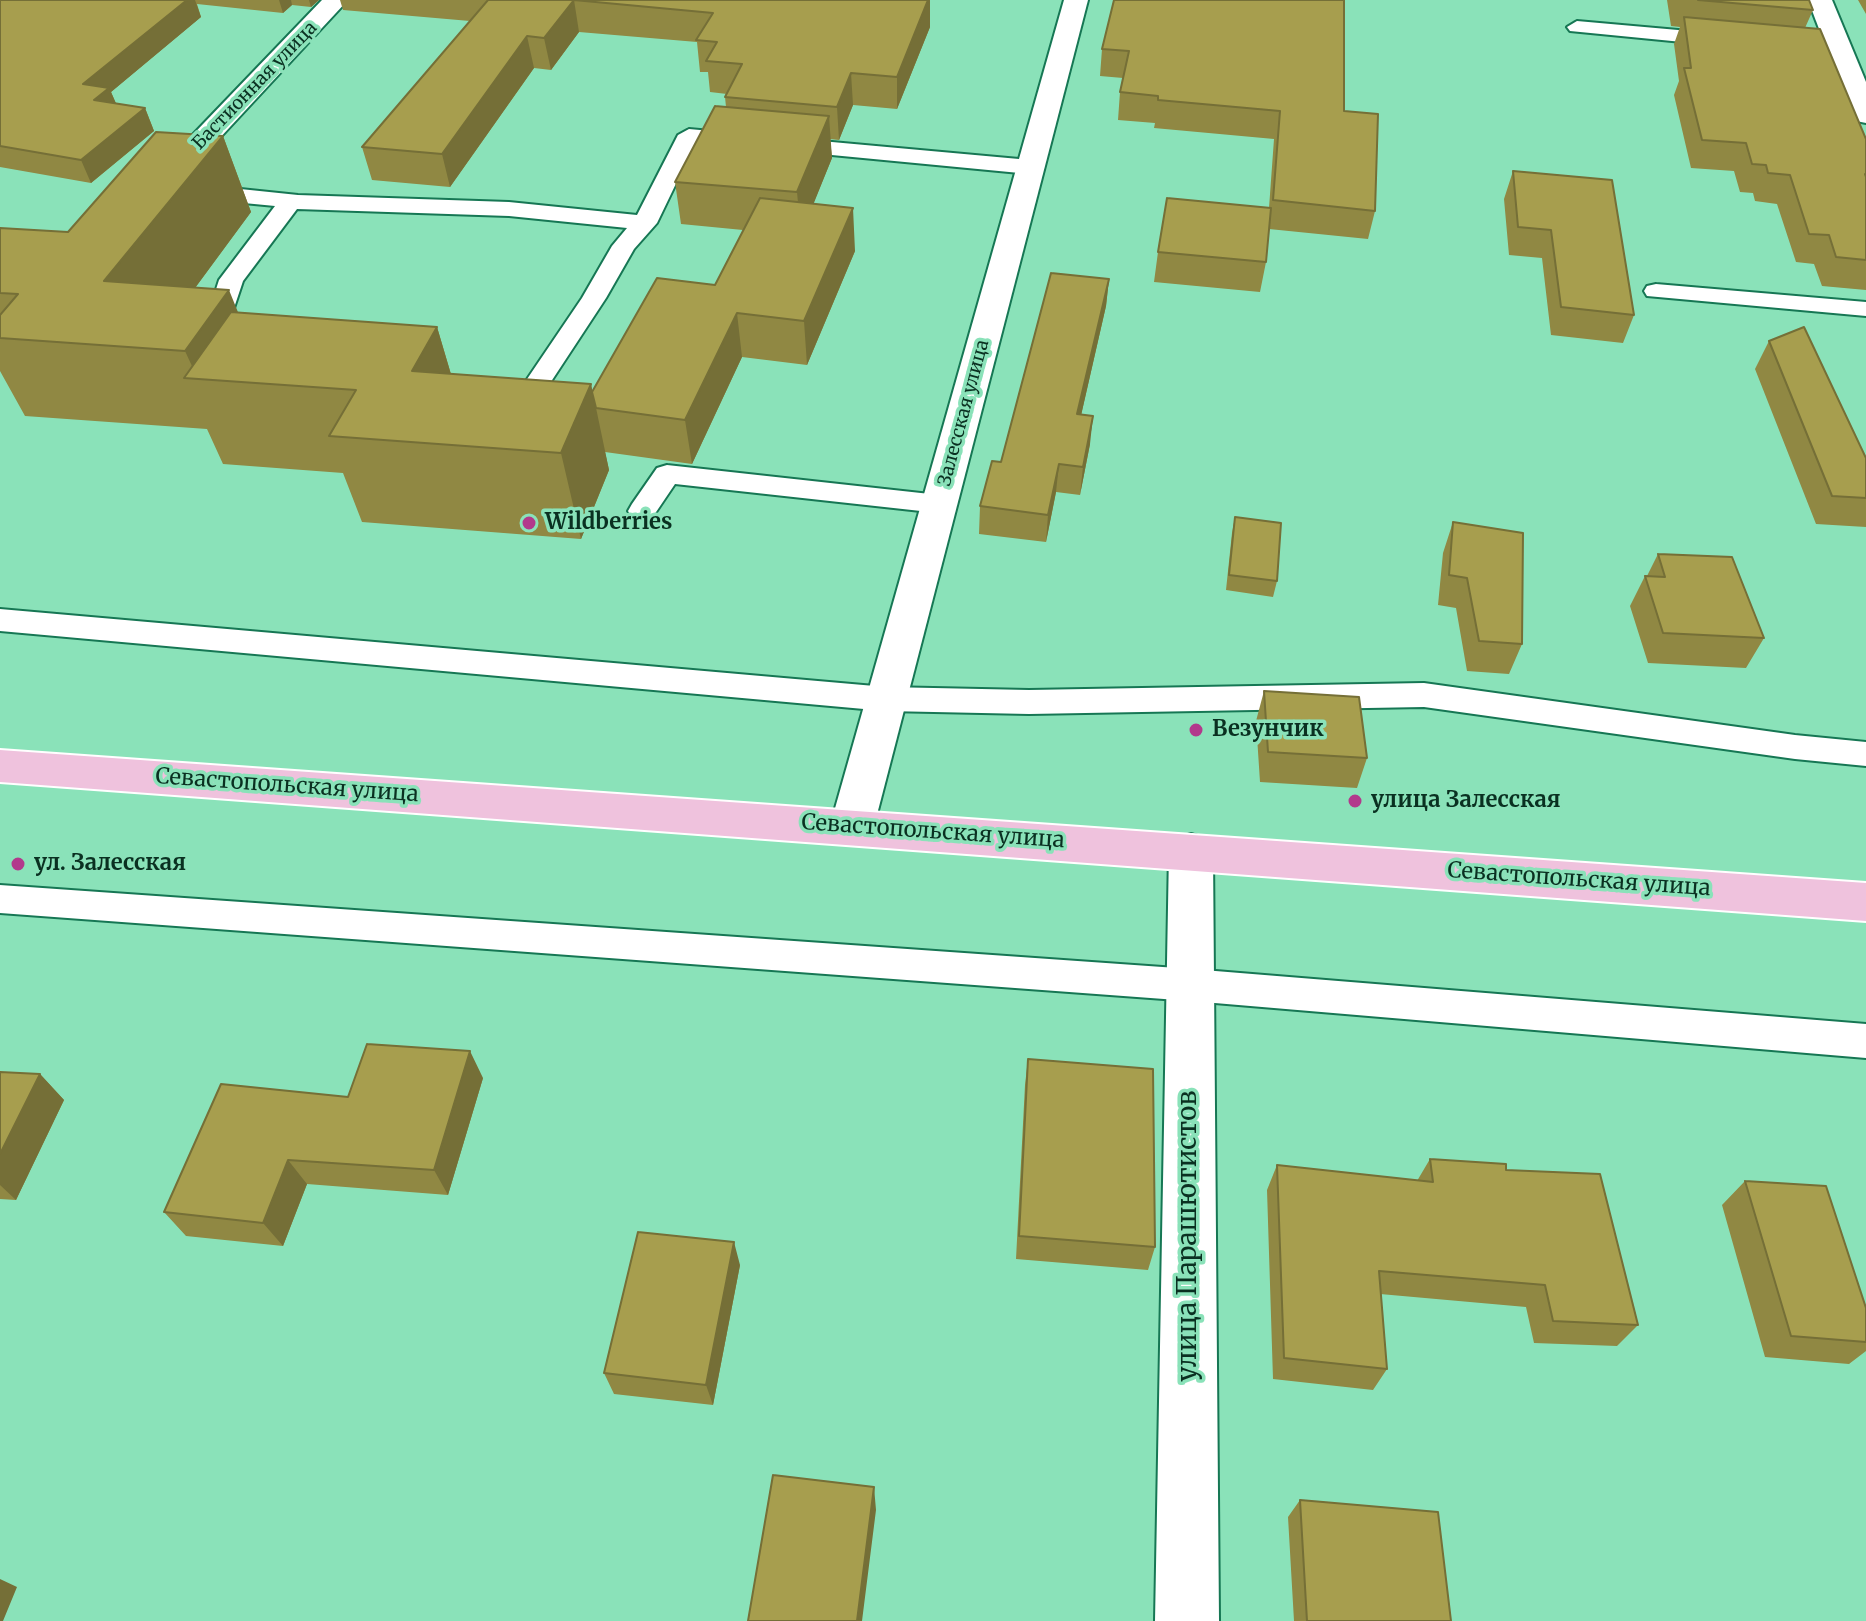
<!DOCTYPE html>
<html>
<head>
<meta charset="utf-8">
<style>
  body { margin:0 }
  canvas { display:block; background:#8ae2b9 }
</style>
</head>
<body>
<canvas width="1866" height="1621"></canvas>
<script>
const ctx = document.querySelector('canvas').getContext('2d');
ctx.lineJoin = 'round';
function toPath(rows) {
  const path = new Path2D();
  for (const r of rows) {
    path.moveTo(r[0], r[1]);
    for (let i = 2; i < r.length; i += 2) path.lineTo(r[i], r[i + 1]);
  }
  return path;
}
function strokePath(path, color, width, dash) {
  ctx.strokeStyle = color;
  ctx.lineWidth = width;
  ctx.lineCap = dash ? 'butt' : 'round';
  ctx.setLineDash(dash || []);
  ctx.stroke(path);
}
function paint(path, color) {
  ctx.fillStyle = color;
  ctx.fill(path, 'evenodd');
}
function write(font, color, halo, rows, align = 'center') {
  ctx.font = font + ' Merriweather,serif';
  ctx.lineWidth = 7;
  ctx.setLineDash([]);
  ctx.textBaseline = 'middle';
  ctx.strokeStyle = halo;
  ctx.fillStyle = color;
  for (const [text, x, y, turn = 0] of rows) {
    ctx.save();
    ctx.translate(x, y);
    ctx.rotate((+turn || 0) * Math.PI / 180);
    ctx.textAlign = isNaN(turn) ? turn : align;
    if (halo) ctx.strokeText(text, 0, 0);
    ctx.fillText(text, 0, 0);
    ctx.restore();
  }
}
const service = toPath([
  [1577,21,1723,34,1733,40,1723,46,1570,31,1567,27,1577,21],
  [689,129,1030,160,1041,167,1030,174,696,142,657,223,634,249,606,298,537,403,528,405,494,399,490,393,494,387,503,385,521,388,582,298,612,246,627,228,509,216,297,209,243,281,233,311,246,331,242,336,224,336,209,311,219,280,275,206,202,199,194,197,191,192,194,187,202,185,298,195,509,202,637,215,678,135,689,129],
  [1656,284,1866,302,1866,316,1647,296,1644,291,1647,286,1656,284],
  [667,465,939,495,949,497,953,504,949,511,939,513,675,484,652,518,642,520,632,518,628,511,632,504,657,468,667,465],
  [0,609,886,687,1029,690,1424,683,1795,735,1866,742,1866,766,1795,759,1424,707,1029,714,886,711,0,631,0,609],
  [0,885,1191,969,1866,1024,1866,1058,1191,1001,0,913,0,885]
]);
const minor = toPath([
  [322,0,348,0,177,184,167,187,157,184,152,178,157,172,322,0],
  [1191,834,1207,839,1213,852,1219,1621,1155,1621,1169,852,1175,839,1191,834]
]);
const tertiary = toPath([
  [1808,0,1832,0,1866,82,1866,123,1856,121,1852,115,1808,0]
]);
const secondary = toPath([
  [1064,0,1088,0,874,826,868,838,852,843,836,838,830,826,1064,0]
]);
const primary = toPath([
  [0,750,1866,883,1866,921,0,782,0,750]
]);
strokePath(service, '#167754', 4);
strokePath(minor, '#167754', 4);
strokePath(tertiary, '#167754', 4);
strokePath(secondary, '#167754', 4);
strokePath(primary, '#fff', 4);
paint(service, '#fff');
paint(minor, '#fff');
paint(tertiary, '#fff');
paint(secondary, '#fff');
paint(primary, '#efc2dd');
paint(toPath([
  [0,0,319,0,311,7,292,5,283,13,197,4,201,17,111,92,116,104,145,108,154,131,91,183,0,167],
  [340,0,930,0,930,27,897,109,853,105,839,140,830,139,832,158,813,204,855,251,807,365,742,357,692,464,605,452,609,470,581,539,362,522,343,473,223,464,207,429,25,416,0,371,0,228,68,232,223,136,251,212,195,288,239,313,437,327,451,374,591,384,592,392,715,285,743,230,681,224,675,182,726,107,725,97,727,94,710,92,708,72,700,72,697,42,579,32,551,70,534,68,450,187,372,180,362,147,470,21,343,10],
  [1114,0,1344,111,1375,211,1368,239,1269,229,1266,262,1260,292,1154,282,1158,252,1269,208,1274,139,1154,128,1155,123,1118,120,1120,92,1123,78,1100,76,1102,49],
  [1667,0,1809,0,1813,10,1805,28,1866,139,1866,290,1822,286,1814,264,1796,262,1777,204,1755,201,1753,193,1740,192,1734,171,1691,168,1674,95,1679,81,1674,44,1680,27,1671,26],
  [1858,0,1866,0,1866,14],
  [1513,171,1634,315,1623,343,1551,335,1542,258,1509,255,1504,199],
  [1109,279,1106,306,1081,415,1090,444,1080,495,1056,492,1046,542,979,534,980,506,1001,462],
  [1769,341,1866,458,1866,527,1816,524,1755,369],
  [1235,517,1277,581,1273,597,1226,590,1232,533],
  [1453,522,1522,644,1509,674,1467,671,1456,608,1438,605,1443,553],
  [1658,554,1764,638,1746,668,1648,663,1630,606,1645,576,1647,576],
  [1264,691,1367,758,1357,788,1260,782,1256,721],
  [1028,1059,1155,1247,1148,1270,1016,1259,1025,1085],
  [0,1072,40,1074,64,1100,16,1200,0,1199],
  [483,1078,448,1195,307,1184,283,1246,186,1236,164,1212,348,1097],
  [1430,1159,1506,1170,1638,1325,1617,1346,1534,1343,1526,1307,1380,1294,1387,1369,1373,1390,1273,1379,1267,1190,1277,1165,1417,1181],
  [1745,1181,1866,1308,1866,1351,1849,1364,1765,1357,1722,1205],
  [740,1265,713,1405,614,1394,604,1373],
  [1300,1500,1451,1621,1294,1621,1288,1517]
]), '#908843');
paint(toPath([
  [187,0,195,0,201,17,111,92,119,110,104,123,83,84],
  [279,0,291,0,292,5,283,13],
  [309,0,319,0,311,7],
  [574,0,579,32,551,70,544,38],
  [928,0,930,0,930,27,897,109,897,77],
  [527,36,534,68,450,187,442,154],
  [851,73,853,105,839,140,837,107],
  [145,108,154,131,91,183,81,160],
  [829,116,832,158,801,235,797,192],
  [223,136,251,212,150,349,104,281],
  [853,208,855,251,807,365,804,321],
  [1109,279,1106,306,1075,442,1077,414],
  [229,290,261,369,198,379,185,351],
  [737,313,742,357,692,464,685,420],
  [437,327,462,412,412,371],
  [591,384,609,470,581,539,561,453],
  [1093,416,1090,444,1080,495,1083,467],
  [1059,464,1056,492,1046,542,1048,515],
  [470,1051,483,1078,448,1195,434,1170],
  [40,1074,64,1100,16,1200,0,1185,0,1154],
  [288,1160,307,1184,283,1246,263,1223],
  [734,1242,740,1265,713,1405,706,1385],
  [874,1487,876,1510,862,1621,857,1621],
  [0,1579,17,1587,3,1621,0,1621]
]), '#756f37');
const building = toPath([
  [0,0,187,0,83,84,109,88,94,100,145,108,81,160,0,146,0,0],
  [488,0,928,0,897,77,851,73,837,107,725,97,742,64,706,61,717,42,696,40,713,13,574,0,544,38,527,36,442,154,362,147,488,0],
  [1114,0,1344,0,1344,111,1378,114,1375,211,1273,200,1280,111,1158,100,1158,96,1120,92,1129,51,1102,49,1114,0],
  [1698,0,1809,0,1813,10,1698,0],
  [1684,17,1820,29,1866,139,1866,174,1865,174,1866,177,1866,260,1836,257,1829,235,1809,234,1790,175,1768,173,1766,165,1752,164,1746,143,1702,140,1684,68,1691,68,1684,17],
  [715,106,829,116,797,192,675,182,715,106],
  [156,132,223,136,104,281,229,290,185,351,0,338,0,315,18,294,0,293,0,228,68,232,156,132],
  [1513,171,1612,180,1634,315,1561,307,1551,230,1518,227,1513,171],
  [760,198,853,208,804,321,737,313,685,420,596,408,592,392,657,278,715,285,760,198],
  [1167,198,1271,208,1266,262,1158,252,1167,198],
  [1051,273,1109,279,1077,414,1093,416,1083,467,1059,464,1048,515,980,506,992,461,1001,462,1051,273],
  [231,312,437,327,412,371,591,384,561,453,329,436,356,390,184,378,231,312],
  [1804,327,1866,458,1866,498,1832,496,1769,341,1804,327],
  [1235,517,1281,523,1277,581,1229,575,1235,517],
  [1453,522,1523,533,1522,644,1479,641,1467,578,1449,575,1453,522],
  [1658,554,1732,557,1764,638,1663,633,1645,576,1665,577,1658,554],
  [1264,691,1359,697,1367,758,1268,752,1264,691],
  [367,1044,470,1051,434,1170,288,1160,263,1223,164,1212,221,1084,348,1097,367,1044],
  [1028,1059,1153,1069,1155,1247,1019,1236,1028,1059],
  [0,1072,40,1074,0,1154,0,1072],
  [1430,1159,1506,1164,1506,1170,1600,1174,1638,1325,1553,1321,1545,1285,1379,1271,1387,1369,1284,1358,1277,1165,1433,1182,1430,1159],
  [1745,1181,1826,1186,1866,1308,1866,1342,1791,1336,1745,1181],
  [638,1232,734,1242,706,1385,604,1373,638,1232],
  [773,1475,874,1487,857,1621,748,1621,773,1475],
  [1300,1500,1438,1512,1451,1621,1307,1621,1300,1500]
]);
paint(building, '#a79e4e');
strokePath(building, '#756f37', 2);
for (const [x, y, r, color] of [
  [529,523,8,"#b2398c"],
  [1196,730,8,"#b2398c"],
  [1355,801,8,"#b2398c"],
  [18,864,8,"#b2398c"]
]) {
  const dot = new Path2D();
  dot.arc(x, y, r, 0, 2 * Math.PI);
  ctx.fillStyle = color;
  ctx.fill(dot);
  strokePath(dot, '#8ae2b9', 3);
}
write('18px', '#0a3021', '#8ae2b9', [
  ["Бастионная улица",255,86,-46],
  ["Залесская улица",964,413,-75]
]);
write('bold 22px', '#0a3021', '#8ae2b9', [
  ["Wildberries",545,523],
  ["Везунчик",1212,730],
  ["улица Залесская",1371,801],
  ["ул. Залесская",34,864]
], 'left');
write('22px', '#0a3021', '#8ae2b9', [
  ["Севастопольская улица",287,786,4],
  ["Севастопольская улица",933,832,4],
  ["Севастопольская улица",1579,880,4]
]);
write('26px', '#0a3021', '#8ae2b9', [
  ["улица Парашютистов",1189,1236,-90]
]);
</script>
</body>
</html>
